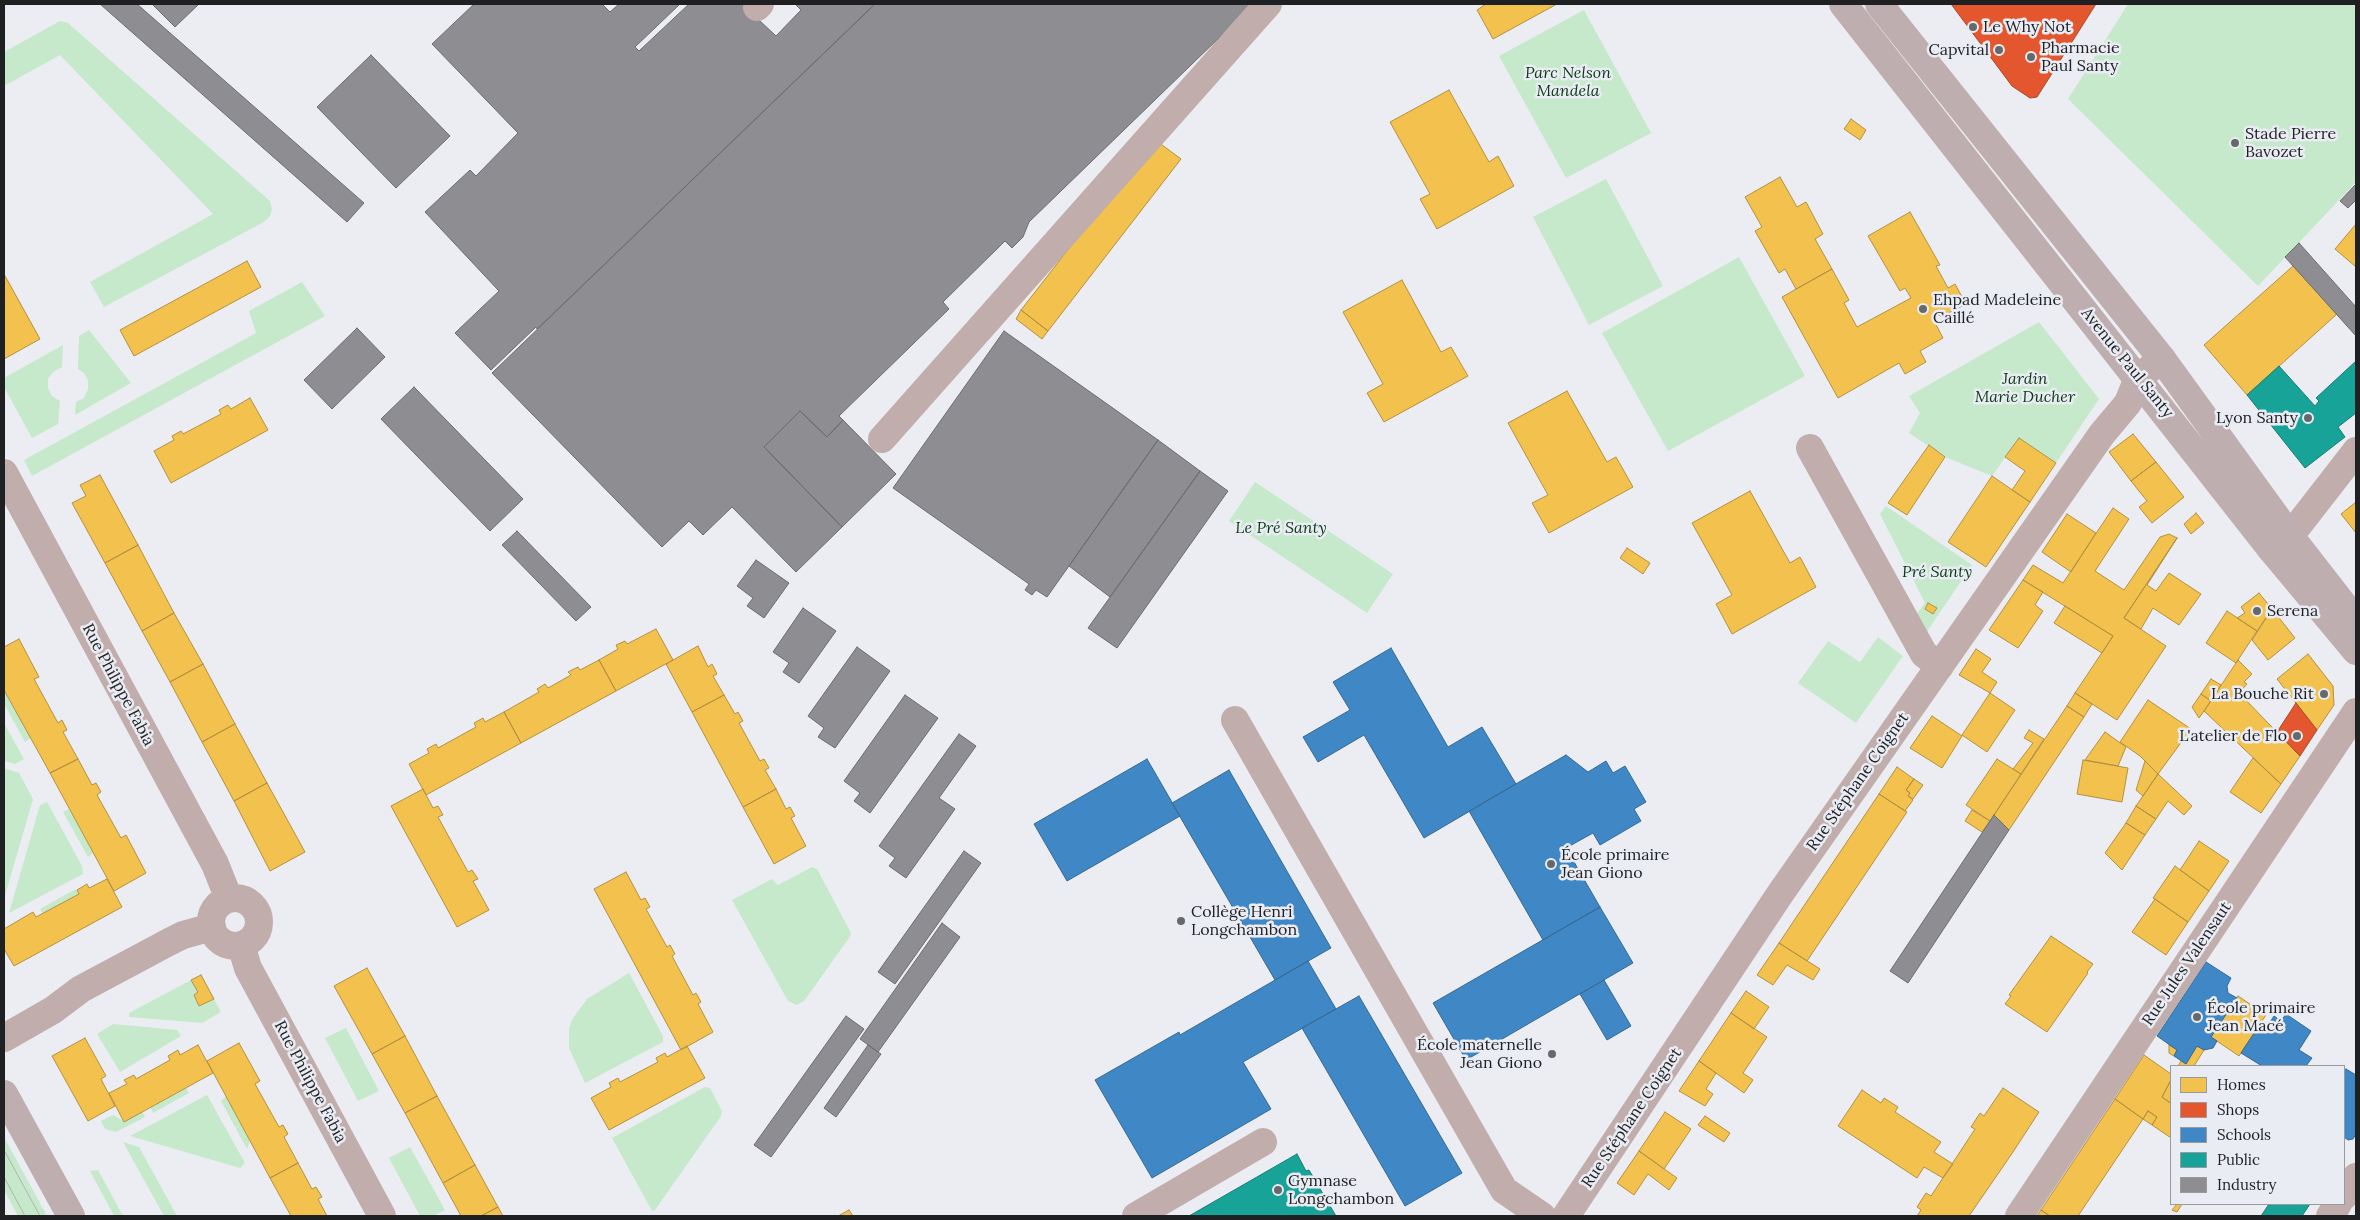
<!DOCTYPE html>
<html>
<head>
<meta charset="utf-8">
<style>
  body { margin:0 }
  #map { position:relative; width:2360px; height:1220px; overflow:hidden; background:#ecedf2; font-family:Lora,serif }
  canvas { display:block }
  .frame { position:absolute; inset:0; border:5px solid #1f2022; pointer-events:none }
  .legend { position:absolute; left:2170px; top:1065px; width:175px; height:140px; box-sizing:border-box; background:#eaecf4; border:1px solid #999aa0; margin:0; padding:6px 9px; list-style:none; font-size:15px; color:#1f2022 }
  .legend li { display:flex; align-items:center; gap:10px; height:25px }
  .legend b { width:25px; border:1px solid #999aa0 }
</style>
</head>
<body>
<div id="map">
<canvas width="2360" height="1220"></canvas>
<div class="frame"></div>
<ul class="legend">
<li><b style="height:14px;background:#f2c14e"></b>Homes</li>
<li><b style="height:14px;background:#e4572e"></b>Shops</li>
<li><b style="height:14px;background:#3f88c5"></b>Schools</li>
<li><b style="height:14px;background:#17a398"></b>Public</li>
<li><b style="height:14px;background:#8d8d92"></b>Industry</li>
</ul>
</div>
<script>
const ctx = document.querySelector('canvas').getContext('2d');
ctx.lineJoin = 'round';
function paint(path, color) {
  ctx.fillStyle = color;
  ctx.fill(path, 'evenodd');
}
function toPath(rows) {
  const path = new Path2D();
  for (const r of rows) {
    if (r.length === 3) {
      path.moveTo(r[0] + r[2], r[1]);
      path.arc(r[0], r[1], r[2], 0, 2 * Math.PI);
      continue;
    }
    path.moveTo(r[0], r[1]);
    for (let i = 2; i < r.length; i += 2) path.lineTo(r[i], r[i + 1]);
  }
  return path;
}
function strokePath(path, color, width, dash) {
  ctx.strokeStyle = color;
  ctx.lineWidth = width;
  ctx.lineCap = dash ? 'butt' : 'round';
  ctx.setLineDash(dash || []);
  ctx.stroke(path);
}
function write(font, color, halo, rows, align = 'center') {
  ctx.font = font + ' Lora,serif';
  ctx.lineWidth = 5;
  ctx.setLineDash([]);
  ctx.textBaseline = 'middle';
  ctx.strokeStyle = halo;
  ctx.fillStyle = color;
  for (const [text, x, y, turn = 0] of rows) {
    ctx.save();
    ctx.translate(x, y);
    ctx.rotate((+turn || 0) * Math.PI / 180);
    ctx.textAlign = isNaN(turn) ? turn : align;
    if (halo) ctx.strokeText(text, 0, 0);
    ctx.fillText(text, 0, 0);
    ctx.restore();
  }
}
paint(toPath([
  [2128,4,2356,4,2356,182,2258,286,2068,99],
  [1584,10,1651,133,1566,178,1499,56],
  [60,21,68,23,270,201,272,209,270,216,264,222,104,307,90,282,213,214,60,55,4,86,4,52],
  [1606,179,1663,286,1589,325,1533,217],
  [1739,257,1805,376,1668,451,1602,333],
  [302,282,325,316,32,476,24,460,256,333,249,311],
  [2039,322,2099,399,2056,463,2019,438,1992,476,1945,457,1909,433,1920,413,1909,396],
  [89,330,131,383,75,415,76,402,84,398,88,389,88,380,84,373,78,369,79,336],
  [63,345,62,367,53,372,48,379,48,388,52,396,60,401,58,424,32,438,4,387,4,378],
  [1255,482,1393,574,1367,613,1229,521],
  [1886,506,1972,565,1926,633,1915,616,1925,603,1880,514],
  [1878,637,1903,656,1856,723,1798,683,1828,641,1860,662],
  [6,694,31,738,25,742,4,704,4,695],
  [4,723,24,759,15,764,4,761],
  [4,768,19,773,33,799,4,899],
  [47,802,82,866,83,874,9,913,40,805],
  [69,809,93,853,88,857,63,812],
  [812,867,817,869,851,933,849,938,804,1001,797,1005,788,1001,732,900,772,879,778,885],
  [76,889,79,894,43,914,40,909],
  [629,973,663,1036,663,1042,585,1083,569,1048,569,1028,573,1018,587,999],
  [191,980,198,992,194,995,199,1006,214,999,221,1012,202,1023,129,1017,129,1013],
  [113,1024,177,1030,181,1036,120,1072,97,1034],
  [346,1028,379,1091,358,1101,325,1038],
  [705,1087,710,1088,722,1111,721,1116,655,1210,652,1211,612,1138],
  [186,1088,189,1093,153,1113,150,1107],
  [207,1095,245,1163,240,1168,130,1136],
  [226,1096,250,1141,247,1149,221,1101],
  [142,1111,145,1117,116,1132,105,1129,101,1121,113,1115,124,1121],
  [4,1137,47,1216,18,1216,4,1190],
  [123,1142,139,1147,177,1216,164,1216],
  [410,1147,445,1210,433,1216,420,1216,389,1158],
  [98,1170,123,1216,114,1216,90,1171]
]), '#c5e9ca');
const homes = toPath([
  [1486,4,1557,4,1493,39,1477,10,1486,4],
  [1449,90,1489,162,1498,156,1514,186,1437,229,1420,199,1430,194,1390,122,1449,90],
  [1851,119,1866,130,1860,140,1844,129,1851,119],
  [1154,139,1181,159,1048,331,1021,310,1154,139],
  [1780,177,1797,207,1806,202,1823,234,1815,239,1832,269,1796,289,1785,269,1779,273,1755,231,1762,227,1745,197,1780,177],
  [1910,212,1940,265,1936,266,1948,288,1955,284,1966,304,1941,317,1939,315,1933,319,1943,338,1920,351,1926,362,1905,374,1899,363,1838,398,1782,297,1832,269,1849,300,1844,303,1857,327,1911,298,1905,288,1900,291,1868,236,1910,212],
  [2356,224,2356,267,2335,249,2356,224],
  [247,261,261,287,134,356,120,330,247,261],
  [2293,266,2337,314,2247,395,2204,345,2293,266],
  [4,274,40,339,4,359,4,274],
  [1402,280,1441,352,1451,347,1468,376,1384,422,1367,393,1383,384,1343,312,1402,280],
  [1021,310,1048,331,1042,339,1016,319,1021,310],
  [1567,391,1607,462,1616,457,1633,487,1549,533,1532,503,1548,495,1508,423,1567,391],
  [250,398,268,430,171,483,154,451,174,440,172,436,181,431,183,434,221,414,219,410,228,405,231,409,250,398],
  [2133,434,2156,462,2131,481,2109,452,2133,434],
  [2019,438,2056,463,2030,502,2012,490,2025,471,2005,457,2019,438],
  [1929,445,1945,457,1907,515,1888,503,1929,445],
  [2156,462,2184,497,2152,523,2139,507,2147,501,2131,481,2156,462],
  [100,475,138,545,105,563,72,503,86,496,80,485,100,475],
  [1992,476,2030,502,1986,567,1948,542,1992,476],
  [1750,491,1790,563,1800,557,1816,587,1732,634,1716,604,1732,595,1692,523,1750,491],
  [2356,502,2356,533,2341,514,2356,502],
  [2113,508,2129,519,2095,571,2124,590,2160,537,2169,534,2177,538,2124,618,2166,646,2117,720,2075,693,2113,636,2023,580,2033,565,2063,583,2113,508],
  [2196,513,2204,523,2191,534,2184,524,2196,513],
  [2067,514,2096,533,2071,572,2042,552,2067,514],
  [2177,538,2147,585,2156,591,2169,573,2201,594,2179,625,2153,608,2141,629,2124,618,2177,538],
  [138,545,174,613,142,631,105,563,138,545],
  [1627,548,1650,563,1643,574,1620,558,1627,548],
  [2023,580,2043,592,2035,605,2043,611,2018,648,1989,630,2023,580],
  [2259,593,2272,609,2257,631,2237,618,2245,613,2241,607,2259,593],
  [1928,603,1937,608,1933,614,1925,609,1928,603],
  [2065,606,2113,636,2102,653,2054,623,2065,606],
  [2272,609,2295,638,2268,660,2252,640,2272,609],
  [2227,611,2257,631,2236,663,2206,643,2227,611],
  [174,613,203,664,170,682,142,631,174,613],
  [656,629,673,660,616,691,599,660,618,649,616,645,625,641,627,644,656,629],
  [19,639,39,677,34,679,58,723,62,720,67,730,63,732,78,759,50,773,4,690,4,647,19,639],
  [698,646,708,667,712,664,717,674,713,676,724,695,692,712,666,664,698,646],
  [1976,649,1991,659,1982,672,1997,682,1990,693,1959,675,1976,649],
  [2308,654,2333,686,2334,705,2317,730,2277,679,2308,654],
  [599,660,616,691,521,743,504,712,539,692,537,689,545,684,548,688,571,675,568,672,578,667,580,670,599,660],
  [2238,660,2252,674,2244,682,2247,684,2239,693,2300,756,2281,784,2204,711,2238,660],
  [203,664,235,724,202,742,170,682,203,664],
  [2211,679,2221,685,2211,701,2201,694,2211,679],
  [1990,693,2015,710,1987,752,1962,735,1990,693],
  [2075,693,2092,704,2084,717,2067,706,2075,693],
  [2201,694,2211,701,2199,718,2192,707,2201,694],
  [724,695,735,714,738,712,743,721,739,723,760,761,764,759,769,768,765,770,776,789,743,807,692,712,724,695],
  [2148,700,2191,729,2158,774,2140,756,2120,742,2148,700],
  [2067,706,2084,717,2009,830,1994,815,2067,706],
  [504,712,521,743,426,795,409,764,429,753,427,749,436,744,438,748,476,727,474,723,483,718,485,722,504,712],
  [1932,716,1962,736,1942,768,1910,748,1932,716],
  [235,724,267,783,234,801,202,742,235,724],
  [2029,730,2044,739,2021,774,2013,769,2033,743,2024,738,2029,730],
  [2105,732,2126,747,2118,766,2085,760,2105,732],
  [2253,758,2281,784,2261,813,2230,792,2253,758],
  [78,759,92,785,96,783,101,792,97,795,121,838,126,835,146,873,114,891,50,773,78,759],
  [1997,759,2021,774,1990,821,1966,805,1997,759],
  [2083,760,2128,768,2122,802,2077,794,2083,760],
  [2145,761,2158,774,2143,796,2136,790,2145,761],
  [1897,767,1914,779,1906,790,1910,793,1908,796,1913,800,1905,811,1879,794,1897,767],
  [2158,774,2192,806,2184,815,2168,801,2156,819,2136,806,2158,774],
  [1914,779,1923,785,1913,799,1908,796,1910,793,1906,790,1914,779],
  [267,783,305,852,270,871,234,801,267,783],
  [423,789,433,808,438,806,443,815,438,817,468,872,472,870,478,879,473,881,489,910,457,927,391,806,423,789],
  [776,789,786,809,790,807,795,816,791,818,806,846,774,864,743,807,776,789],
  [1879,794,1907,812,1807,961,1779,943,1879,794],
  [2136,806,2156,819,2145,835,2126,823,2136,806],
  [1972,810,1990,821,1982,832,1965,821,1972,810],
  [2126,823,2145,835,2122,870,2105,853,2126,823],
  [2199,841,2229,861,2209,891,2180,870,2199,841],
  [2175,866,2209,891,2188,922,2153,898,2175,866],
  [626,872,641,900,645,898,650,907,646,909,667,947,670,945,675,954,672,956,693,995,696,993,701,1002,698,1004,713,1032,681,1050,594,889,626,872],
  [107,879,122,907,14,966,4,949,4,929,33,912,36,917,79,894,77,890,87,884,89,888,107,879],
  [2155,899,2188,922,2166,955,2132,932,2155,899],
  [2051,936,2093,964,2087,972,2088,973,2047,1032,2005,1004,2011,996,2009,995,2051,936],
  [1779,943,1820,969,1813,980,1787,965,1773,985,1757,975,1779,943],
  [367,968,405,1036,372,1054,334,986,367,968],
  [201,975,214,999,199,1006,194,995,198,992,191,980,201,975],
  [1746,991,1769,1007,1754,1029,1731,1013,1746,991],
  [2238,996,2266,1015,2239,1056,2211,1037,2238,996],
  [1731,1013,1767,1037,1743,1073,1753,1080,1744,1093,1699,1061,1731,1013],
  [405,1036,437,1096,405,1113,372,1054,405,1036],
  [85,1038,106,1076,101,1079,115,1106,88,1121,52,1056,85,1038],
  [239,1043,260,1081,255,1084,279,1127,283,1125,288,1134,284,1137,298,1163,270,1178,207,1061,239,1043],
  [198,1045,213,1073,124,1122,109,1093,127,1084,124,1080,134,1075,136,1079,170,1060,168,1056,178,1050,180,1055,198,1045],
  [2169,1045,2177,1050,2174,1056,2169,1053,2169,1045],
  [687,1046,705,1078,609,1130,591,1098,611,1087,609,1083,618,1078,620,1082,658,1062,656,1058,665,1053,667,1057,687,1046],
  [2197,1046,2204,1050,2194,1066,2178,1066,2181,1061,2186,1064,2197,1046],
  [2144,1055,2171,1074,2171,1080,2162,1097,2171,1103,2171,1138,2152,1125,2157,1117,2148,1111,2143,1119,2115,1099,2144,1055],
  [1699,1061,1716,1073,1706,1089,1713,1094,1705,1106,1679,1091,1699,1061],
  [2171,1080,2171,1101,2170,1103,2162,1097,2171,1080],
  [2003,1088,2039,1112,2013,1152,1969,1216,1917,1216,1921,1210,1917,1207,1926,1193,1931,1196,1975,1129,1971,1127,1980,1113,1984,1116,2003,1088],
  [1862,1090,1881,1103,1884,1098,1898,1107,1895,1112,1941,1142,1934,1152,1953,1164,1943,1178,1924,1167,1917,1178,1838,1126,1862,1090],
  [437,1096,475,1165,443,1183,405,1113,437,1096],
  [2115,1099,2143,1119,2078,1216,2050,1216,2041,1210,2115,1099],
  [2148,1111,2157,1117,2152,1125,2143,1119,2148,1111],
  [1665,1112,1691,1129,1664,1169,1639,1151,1665,1112],
  [1705,1116,1730,1133,1724,1142,1698,1125,1705,1116],
  [1639,1151,1677,1178,1669,1190,1648,1174,1634,1195,1617,1183,1639,1151],
  [298,1163,312,1189,316,1187,322,1197,318,1199,327,1216,291,1216,270,1178,298,1163],
  [475,1165,498,1207,481,1216,461,1216,443,1183,475,1165],
  [2177,1204,2182,1204,2177,1212,2172,1210,2177,1204],
  [498,1207,503,1216,481,1216,498,1207],
  [849,1210,853,1216,838,1216,849,1210],
  [2041,1210,2050,1216,2037,1216,2041,1210]
]);
paint(homes, '#f2c14e');
strokePath(homes, '#b39141', 1);
const shops = toPath([
  [1951,4,2096,4,2037,97,2030,98,2012,86,1951,4],
  [2296,703,2317,730,2300,756,2277,732,2296,703]
]);
paint(shops, '#e4572e');
strokePath(shops, '#a9462a', 1);
const schools = toPath([
  [1391,648,1448,747,1482,727,1516,784,1424,838,1364,735,1318,762,1303,737,1350,710,1333,682,1391,648],
  [1566,755,1588,772,1606,761,1613,773,1625,766,1646,802,1634,809,1641,821,1600,845,1593,833,1566,848,1600,907,1543,940,1469,811,1566,755],
  [1147,759,1180,816,1067,881,1034,824,1147,759],
  [1229,770,1331,948,1275,980,1172,803,1229,770],
  [1600,907,1633,963,1466,1060,1433,1003,1600,907],
  [1308,961,1336,1009,1243,1062,1271,1109,1152,1178,1095,1080,1179,1032,1180,1035,1308,961],
  [2206,962,2231,978,2227,986,2228,993,2237,998,2211,1037,2217,1041,2213,1048,2204,1050,2197,1046,2186,1064,2174,1056,2177,1050,2157,1036,2206,962],
  [1604,980,1631,1026,1607,1040,1580,994,1604,980],
  [1359,996,1462,1173,1405,1206,1302,1028,1359,996],
  [2286,1014,2311,1031,2299,1050,2312,1058,2306,1066,2262,1066,2241,1053,2260,1024,2273,1033,2276,1030,2268,1025,2274,1016,2281,1021,2286,1014],
  [2346,1069,2356,1075,2356,1134,2353,1139,2348,1140,2344,1137,2344,1072,2346,1069]
]);
paint(schools, '#3f88c5');
strokePath(schools, '#356994', 1);
const public = toPath([
  [2356,361,2356,413,2338,427,2345,437,2305,468,2247,395,2279,366,2315,406,2319,401,2316,398,2356,361],
  [1297,1154,1306,1171,1309,1170,1336,1216,1189,1216,1297,1154],
  [2269,1204,2310,1204,2302,1216,2261,1216,2269,1204]
]);
paint(public, '#17a398');
strokePath(public, '#197c75', 1);
const industry = toPath([
  [100,4,137,4,364,203,347,222,100,4],
  [152,4,199,4,175,27,152,4],
  [474,4,602,4,610,12,619,4,680,4,635,47,639,51,689,4,742,4,776,36,801,10,795,4,875,4,537,329,536,327,491,370,455,333,499,291,425,212,470,170,476,176,518,133,432,44,474,4],
  [875,4,1254,4,1029,222,1023,237,1012,248,1005,241,943,302,949,309,839,416,843,420,827,437,800,411,764,447,842,527,796,572,732,507,703,535,689,521,662,547,492,373,875,4],
  [371,55,450,136,396,188,317,107,371,55],
  [2356,184,2356,200,2348,208,2340,201,2356,184],
  [2299,243,2356,307,2356,336,2285,257,2299,243],
  [357,328,385,357,332,409,304,380,357,328],
  [1004,331,1158,440,1047,597,1036,590,1032,595,1025,590,1029,584,893,488,1004,331],
  [414,387,523,499,490,531,381,419,414,387],
  [800,411,827,437,843,420,896,474,842,527,764,447,800,411],
  [1158,440,1200,471,1110,597,1069,566,1158,440],
  [1200,471,1228,491,1117,648,1088,628,1200,471],
  [517,531,591,607,576,621,502,545,517,531],
  [756,560,789,583,764,618,747,606,753,598,737,586,756,560],
  [803,608,836,631,799,683,783,672,789,663,773,652,803,608],
  [857,647,890,671,835,748,818,737,824,728,808,716,857,647],
  [905,695,938,718,870,813,854,801,860,793,844,781,905,695],
  [959,734,976,746,939,798,955,809,906,878,889,866,895,858,879,846,959,734],
  [1994,815,2009,830,1908,983,1890,971,1994,815],
  [964,851,981,863,895,984,878,972,964,851],
  [942,923,960,937,878,1052,860,1039,942,923],
  [846,1016,864,1029,771,1157,754,1145,846,1016],
  [868,1045,881,1054,836,1117,824,1108,868,1045]
]);
paint(industry, '#8d8d92');
strokePath(industry, '#6c6c70', 1);
strokePath(toPath([
  [757,7,760,4],
  [882,439,1268,4],
  [1810,448,1924,654,1940,666],
  [4,473,215,864,229,899],
  [2271,549,2290,536,2356,451],
  [1235,720,1504,1190,1542,1216],
  [235,922,24],
  [241,945,248,968,382,1216],
  [4,1038,53,1010,81,989,169,942,183,935,212,927],
  [2344,1196,2356,1177],
  [1136,1216,1263,1142],
  [1566,1216,1780,894,2102,434,2128,403,2138,378,2162,359],
  [2019,1216,2356,712],
  [2330,1216,2338,1204]
]), '#c0adac', 28);
strokePath(toPath([
  [1843,4,2271,549,2356,651],
  [1879,4,2162,359,2290,536,2356,621],
  [4,1094,71,1216]
]), '#bfaeb0', 28);
strokePath(toPath([
  [4,1150,40,1216],
  [4,1177,25,1216]
]), '#b8afb0', 1);
for (const [x, y, r, color] of [
  [1973,27,5,"#67686b"],
  [1999,50,5,"#67686b"],
  [2031,57,5,"#67686b"],
  [2235,143,5,"#67686b"],
  [1923,309,5,"#67686b"],
  [2308,418,5,"#67686b"],
  [2257,611,5,"#67686b"],
  [2324,694,5,"#67686b"],
  [2297,736,5,"#67686b"],
  [1551,864,5,"#67686b"],
  [1181,921,5,"#67686b"],
  [2197,1017,5,"#67686b"],
  [1552,1054,5,"#67686b"],
  [1278,1190,5,"#67686b"]
]) {
  const dot = new Path2D();
  dot.arc(x, y, r, 0, 2 * Math.PI);
  ctx.fillStyle = color;
  ctx.fill(dot);
  strokePath(dot, '#eaecf4', 2);
}
write('16px', '#1f2022', '#eaecf4', [
  ["Le Why Not",1983,27],
  ["Pharmacie",2041,48],
  ["Paul Santy",2041,66],
  ["Capvital",1989,50,"right"],
  ["Stade Pierre",2245,134],
  ["Bavozet",2245,152],
  ["Ehpad Madeleine",1933,300],
  ["Caillé",1933,318],
  ["Lyon Santy",2298,418,"right"],
  ["Serena",2267,611],
  ["La Bouche Rit",2314,694,"right"],
  ["L'atelier de Flo",2287,736,"right"],
  ["École primaire",1561,855],
  ["Jean Giono",1561,873],
  ["Collège Henri",1191,912],
  ["Longchambon",1191,930],
  ["École primaire",2207,1008],
  ["Jean Macé",2207,1026],
  ["École maternelle",1542,1045,"right"],
  ["Jean Giono",1542,1063,"right"],
  ["Gymnase",1288,1181],
  ["Longchambon",1288,1199]
], 'left');
write('italic 16px', '#093b14', '#eaecf4', [
  ["Parc Nelson",1568,73],
  ["Mandela",1568,91],
  ["Jardin",2025,379],
  ["Marie Ducher",2025,397],
  ["Le Pré Santy",1281,528],
  ["Pré Santy",1937,572]
]);
write('16px', '#1f2022', '#eaecf4', [
  ["Avenue Paul Santy",2127,363,51],
  ["Rue Philippe Fabia",118,685,62],
  ["Rue Stéphane Coignet",1858,782,-55],
  ["Rue Jules Valensaut",2187,964,-56],
  ["Rue Philippe Fabia",310,1082,62],
  ["Rue Stéphane Coignet",1632,1118,-56]
]);
</script>
</body>
</html>
